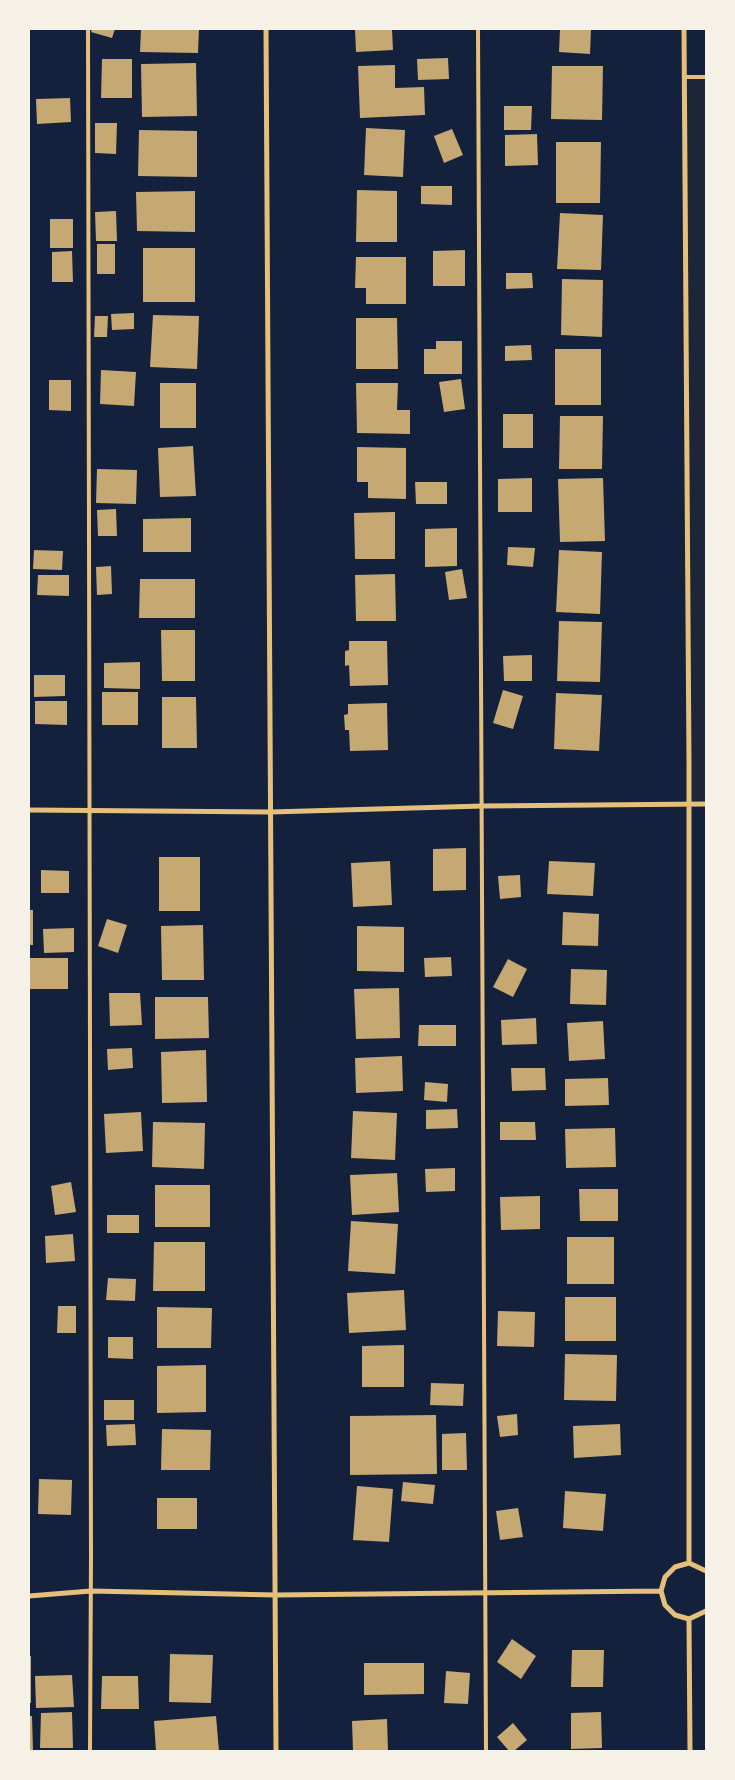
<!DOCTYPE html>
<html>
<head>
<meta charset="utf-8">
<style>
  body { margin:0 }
  #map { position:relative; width:735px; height:1780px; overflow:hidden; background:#14213d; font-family:Quicksand,sans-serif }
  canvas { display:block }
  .frame { position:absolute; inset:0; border:30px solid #f6f1e7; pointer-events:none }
</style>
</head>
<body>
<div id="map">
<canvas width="735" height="1780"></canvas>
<div class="frame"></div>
</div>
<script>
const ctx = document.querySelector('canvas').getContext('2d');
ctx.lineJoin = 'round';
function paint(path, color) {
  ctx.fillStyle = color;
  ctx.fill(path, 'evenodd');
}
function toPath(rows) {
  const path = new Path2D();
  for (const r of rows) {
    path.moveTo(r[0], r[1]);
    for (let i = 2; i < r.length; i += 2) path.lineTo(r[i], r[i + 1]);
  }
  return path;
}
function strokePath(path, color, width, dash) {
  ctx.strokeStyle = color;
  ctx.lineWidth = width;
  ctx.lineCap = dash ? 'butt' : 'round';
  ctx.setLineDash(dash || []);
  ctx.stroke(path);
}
paint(toPath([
  [684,77,706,77,706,804,689,805]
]), '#1d2539');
paint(toPath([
  [92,29,115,29,112,38,91,32],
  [141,29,199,29,198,53,140,52],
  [355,29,392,29,393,50,356,52],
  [560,29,591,29,590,54,559,52],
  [448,58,449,79,418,80,417,59],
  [102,59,132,59,132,98,101,98],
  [196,63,197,116,142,117,141,64],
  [395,65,395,88,424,87,425,115,360,118,358,66],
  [552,66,603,66,602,120,551,119],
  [70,98,71,122,37,124,36,99],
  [504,106,532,106,531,130,504,130],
  [95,123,117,123,116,154,95,153],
  [366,128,405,130,403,177,364,175],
  [452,129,463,155,444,163,434,136],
  [139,130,197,131,197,177,138,176],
  [537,134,538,165,505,166,505,135],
  [556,142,601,142,600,203,556,203],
  [421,186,452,186,452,205,421,204],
  [357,190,397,191,397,242,356,242],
  [195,191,195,232,137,231,136,192],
  [116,211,117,241,96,241,95,212],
  [560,213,603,215,601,270,557,269],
  [50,219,73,219,73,248,50,248],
  [97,244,115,244,115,274,97,274],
  [143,248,195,248,195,302,143,302],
  [465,250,465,286,433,286,433,251],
  [72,251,73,282,52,282,52,252],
  [356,257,406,257,406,304,366,304,366,288,355,288],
  [506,273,532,273,533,288,506,289],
  [562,279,603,280,602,337,561,335],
  [134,313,134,329,112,330,111,314],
  [153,315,199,316,197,369,150,367],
  [95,316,108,316,107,337,94,337],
  [356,318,397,318,398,369,356,369],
  [436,341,462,341,462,374,424,374,424,349,436,349],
  [531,345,532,360,505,361,505,346],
  [555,349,601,349,601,405,555,405],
  [101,370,136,372,134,406,100,404],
  [461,379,465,409,444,412,439,382],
  [49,380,71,380,71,411,49,410],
  [160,383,196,383,196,428,160,428],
  [356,383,398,383,397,410,410,410,410,434,357,433],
  [503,414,533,414,533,448,503,448],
  [560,416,603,416,602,469,559,469],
  [193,446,196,496,160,497,158,448],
  [357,447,406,448,406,499,368,498,368,482,357,482],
  [97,469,137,470,136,504,96,503],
  [532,478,532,512,498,512,498,479],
  [603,478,605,541,560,542,558,479],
  [415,482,447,482,447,504,416,504],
  [116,509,117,536,98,536,97,510],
  [395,512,395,559,355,559,354,513],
  [191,518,191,552,143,552,143,519],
  [457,528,457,566,425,567,425,529],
  [508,547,535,548,533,567,507,565],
  [34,550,63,551,62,570,33,569],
  [559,550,602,552,600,614,556,612],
  [111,566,112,594,97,595,96,567],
  [462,569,467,598,449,600,445,572],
  [395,574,396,621,356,621,355,575],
  [38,575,69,575,69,596,37,595],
  [140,579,195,579,195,618,139,618],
  [559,621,602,622,600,682,557,681],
  [161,630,195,630,195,681,162,681],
  [349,641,387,641,388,685,350,686,349,665,345,666,345,651,349,650],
  [532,655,532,681,504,681,503,656],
  [140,662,140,689,104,688,104,663],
  [34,675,65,675,65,696,34,697],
  [503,690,523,696,513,729,493,723],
  [102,692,138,692,138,725,102,725],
  [556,693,602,695,599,751,554,749],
  [162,697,196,697,197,748,162,748],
  [35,701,67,701,67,725,35,724],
  [387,703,388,750,350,751,349,730,345,730,344,715,348,714,348,704],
  [466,848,466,890,433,891,433,849],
  [159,857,200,857,200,911,159,911],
  [390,861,392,905,353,907,351,863],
  [549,861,595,863,593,896,547,894],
  [41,870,69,871,69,893,41,893],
  [520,875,521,897,500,899,498,876],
  [29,910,33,910,33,945,29,945],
  [563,912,599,914,598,946,562,945],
  [107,919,127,925,118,953,98,946],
  [203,925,204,980,162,980,161,926],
  [357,926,404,927,404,972,357,971],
  [74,928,74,952,44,953,43,929],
  [451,957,452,976,425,977,424,958],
  [29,958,68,958,68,989,29,989],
  [508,959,527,969,513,997,493,987],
  [571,969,607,970,606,1005,570,1004],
  [399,988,400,1038,356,1039,354,989],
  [109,993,140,993,142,1025,110,1026],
  [155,997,208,997,209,1038,155,1039],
  [536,1018,537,1044,502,1045,501,1020],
  [603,1021,605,1059,569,1061,567,1023],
  [419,1025,456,1025,456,1046,418,1046],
  [132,1048,133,1068,108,1070,107,1049],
  [206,1050,207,1102,162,1103,161,1052],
  [402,1056,403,1091,356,1093,355,1058],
  [511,1068,545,1068,546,1090,512,1091],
  [608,1078,609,1105,565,1106,565,1079],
  [425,1082,448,1084,447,1102,424,1100],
  [457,1109,458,1128,426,1129,426,1110],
  [353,1111,397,1113,395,1160,351,1158],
  [141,1112,143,1151,106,1153,104,1114],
  [153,1122,205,1123,204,1169,152,1167],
  [500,1122,535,1122,536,1140,500,1140],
  [615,1128,616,1167,566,1168,565,1129],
  [455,1168,455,1191,426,1192,425,1169],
  [397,1173,399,1212,352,1215,350,1175],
  [71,1182,76,1212,55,1215,51,1186],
  [155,1185,210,1185,210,1227,155,1227],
  [579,1189,618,1189,618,1221,580,1221],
  [540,1196,540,1229,501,1230,500,1197],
  [107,1215,139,1215,139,1233,107,1233],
  [351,1221,398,1224,395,1274,348,1271],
  [73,1234,75,1261,46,1263,45,1236],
  [567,1237,614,1237,614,1284,567,1284],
  [154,1242,205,1242,205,1291,153,1291],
  [108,1278,136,1279,135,1301,106,1300],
  [404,1290,406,1330,349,1333,347,1293],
  [565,1297,616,1297,616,1341,565,1341],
  [58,1306,76,1306,76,1333,57,1333],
  [157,1307,212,1308,211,1348,157,1348],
  [498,1311,535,1312,534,1347,497,1346],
  [108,1337,133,1337,133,1359,108,1358],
  [404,1345,404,1387,362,1387,362,1346],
  [565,1354,617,1355,616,1401,564,1400],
  [206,1365,206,1412,157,1413,157,1366],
  [431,1383,464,1384,463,1406,430,1405],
  [104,1400,134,1400,134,1420,104,1420],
  [517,1414,518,1435,500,1437,497,1416],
  [436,1415,437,1474,350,1475,350,1416],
  [135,1424,136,1445,107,1446,106,1425],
  [620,1424,621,1455,574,1458,573,1426],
  [162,1429,211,1430,210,1470,161,1470],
  [466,1433,467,1470,442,1470,442,1434],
  [39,1479,72,1480,71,1515,38,1514],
  [403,1482,435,1485,433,1504,401,1501],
  [357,1486,393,1489,389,1542,353,1540],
  [565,1491,606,1494,603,1531,563,1528],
  [157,1498,197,1498,197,1529,157,1529],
  [518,1508,523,1537,500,1540,496,1511],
  [512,1639,536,1656,521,1679,497,1662],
  [572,1650,604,1650,603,1687,571,1687],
  [170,1654,213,1655,211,1703,169,1702],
  [29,1656,31,1656,31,1703,29,1703],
  [364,1663,424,1663,424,1694,364,1695],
  [446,1671,470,1673,468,1704,444,1703],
  [72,1675,74,1707,36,1708,35,1676],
  [102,1676,138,1676,139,1709,101,1709],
  [72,1712,73,1748,40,1748,41,1713],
  [601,1712,602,1748,571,1749,571,1713],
  [29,1716,32,1716,33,1751,29,1751],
  [216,1716,219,1751,156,1751,154,1721],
  [387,1719,388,1751,353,1751,352,1721],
  [513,1723,527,1740,514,1751,509,1751,497,1737]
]), '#c6a872');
strokePath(toPath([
  [88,29,91,1556,90,1751],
  [478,29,486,1751],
  [684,77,706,77]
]), '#e5c07b', 4);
strokePath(toPath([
  [266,29,276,1751],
  [684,29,689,763,689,1563],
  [29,810,271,812,483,806,706,804],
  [706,1571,689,1563,675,1567,665,1577,661,1591,665,1605,675,1615,689,1619,706,1611],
  [29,1596,91,1591,275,1595,661,1591],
  [689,1619,690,1751]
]), '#e5c07b', 5);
</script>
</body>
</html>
